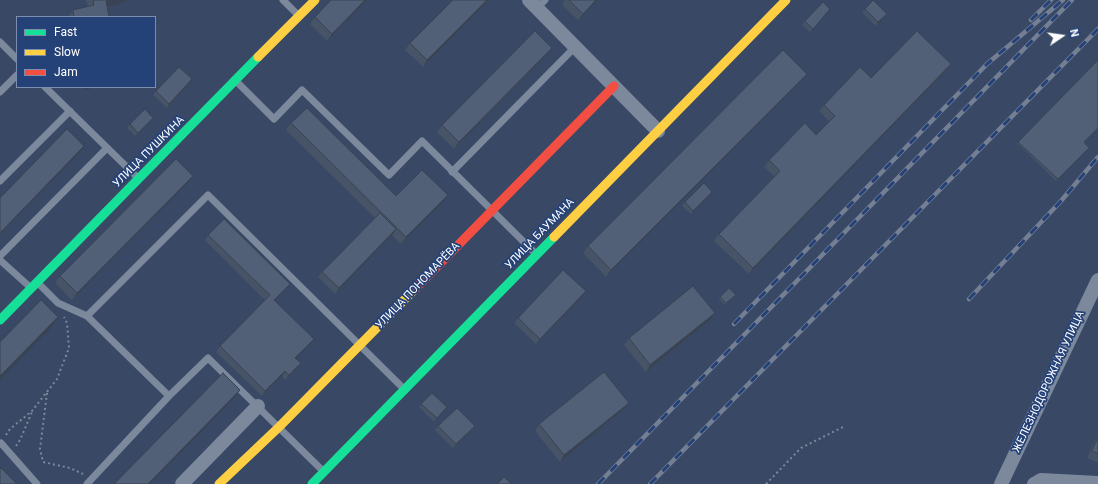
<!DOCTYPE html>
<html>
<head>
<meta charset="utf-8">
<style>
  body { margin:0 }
  #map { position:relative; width:1098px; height:484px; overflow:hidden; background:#384865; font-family:Roboto,sans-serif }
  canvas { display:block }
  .legend { position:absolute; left:16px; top:16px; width:140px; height:72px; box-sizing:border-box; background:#254278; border:1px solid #7c8eae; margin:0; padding:5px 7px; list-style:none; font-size:12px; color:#fff }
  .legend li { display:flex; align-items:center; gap:8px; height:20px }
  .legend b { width:20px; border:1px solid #7c8eae }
  .north { position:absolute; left:1042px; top:16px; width:40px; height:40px; -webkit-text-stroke:3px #254278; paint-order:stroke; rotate:77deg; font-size:11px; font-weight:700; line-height:16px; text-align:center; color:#fff }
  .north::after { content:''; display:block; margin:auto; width:14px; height:18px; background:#fff; clip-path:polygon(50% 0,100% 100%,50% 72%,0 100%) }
</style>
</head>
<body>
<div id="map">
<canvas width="1098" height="484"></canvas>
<ul class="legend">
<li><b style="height:5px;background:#16e098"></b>Fast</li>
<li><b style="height:5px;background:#ffcf43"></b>Slow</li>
<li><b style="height:5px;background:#f24e42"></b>Jam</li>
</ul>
<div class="north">N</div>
</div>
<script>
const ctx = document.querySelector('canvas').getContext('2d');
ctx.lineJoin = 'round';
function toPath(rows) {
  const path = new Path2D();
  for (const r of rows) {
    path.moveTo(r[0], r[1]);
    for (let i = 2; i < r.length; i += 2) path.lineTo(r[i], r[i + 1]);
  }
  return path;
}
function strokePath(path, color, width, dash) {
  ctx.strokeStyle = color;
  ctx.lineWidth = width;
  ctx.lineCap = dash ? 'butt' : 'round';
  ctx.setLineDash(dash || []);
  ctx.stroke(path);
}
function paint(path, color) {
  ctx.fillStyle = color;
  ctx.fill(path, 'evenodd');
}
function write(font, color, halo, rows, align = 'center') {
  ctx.font = font + ' Roboto,sans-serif';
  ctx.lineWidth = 3.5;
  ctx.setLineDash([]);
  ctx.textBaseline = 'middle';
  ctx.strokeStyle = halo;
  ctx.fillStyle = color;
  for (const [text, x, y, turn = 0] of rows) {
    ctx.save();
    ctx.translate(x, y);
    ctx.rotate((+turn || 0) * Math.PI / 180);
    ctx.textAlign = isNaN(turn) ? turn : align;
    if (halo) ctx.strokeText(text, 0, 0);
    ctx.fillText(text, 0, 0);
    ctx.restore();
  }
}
strokePath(toPath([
  [47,393,40,449,43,462,70,468,83,474],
  [6,435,10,429,32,411,57,379,69,348,67,323,64,317],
  [16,446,20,440,32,412],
  [766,484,801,448,843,427]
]), '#7c889c', 2, [2, 3]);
strokePath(toPath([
  [283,0,299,16],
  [537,8,545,0],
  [0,42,17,59],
  [236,81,274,119,302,90,389,175,422,141,535,253],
  [45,87,138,178],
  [0,92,17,75],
  [452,172,575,47],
  [0,181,70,111],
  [0,256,107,148],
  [0,260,31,288],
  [38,283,58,303,87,316,169,396,208,358,322,470],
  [87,316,208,195,403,388],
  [0,444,1,443,37,484],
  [87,484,169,396]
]), '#7c889c', 7);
strokePath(toPath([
  [529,0,658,131],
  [182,484,258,406],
  [1001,484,1098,280],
  [1034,484,1041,480,1098,483]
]), '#7c889c', 14);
strokePath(toPath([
  [0,320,258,57],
  [312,484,554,237]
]), '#16e098', 9);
strokePath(toPath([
  [258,57,315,0],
  [554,237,786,0],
  [219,484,279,427,416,288]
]), '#ffcf43', 9);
strokePath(toPath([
  [416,288,614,86]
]), '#f24e42', 9);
const rail = toPath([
  [1031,20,1051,0],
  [969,299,1061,201,1098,157],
  [734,324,987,64,1063,0],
  [598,484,1072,0],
  [650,484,1098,29]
]);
strokePath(rail, '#747f94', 4.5);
strokePath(rail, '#254278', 3, [9]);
paint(toPath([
  [86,0,126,0,124,3,107,6,109,17,68,17,73,10,88,7],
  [367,0,327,41,310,24,315,17],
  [453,0,489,0,423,67,405,50,410,43],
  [565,0,598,0,578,20,562,5],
  [830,9,810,32,802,25,805,21],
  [865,9,887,14,884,17,876,26,862,12],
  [547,54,454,149,437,132,442,125],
  [951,64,946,71,749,274,714,241,719,234,775,177,764,167,769,160,816,135,829,121,819,111,824,105,871,78],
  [802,80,606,277,583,253,588,246],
  [190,83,167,108,153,95,156,91],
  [153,118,135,136,127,128,130,124],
  [291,123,396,196,443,202,401,244,392,235,335,294,318,277,322,272,375,218,286,130],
  [1018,142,1084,142,1089,148,1056,181,1017,143],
  [193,176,188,183,72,300,55,283,60,276],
  [710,195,691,214,682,206,685,202],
  [208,235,286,289,275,301,310,344,296,358,297,368,285,380,282,376,262,396,216,352,220,346,265,300,205,240],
  [734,296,725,305,719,299,720,297],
  [582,297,536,344,514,323,518,318],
  [715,313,710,320,646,372,624,345,629,338],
  [629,403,624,409,560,462,535,431,539,424],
  [421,404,444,411,434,422,419,407],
  [438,426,472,430,453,448,435,430],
  [1098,434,1098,463,1087,458]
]), '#475366');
paint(toPath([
  [110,0,126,0,124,3,101,8,106,1],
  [365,0,367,0,327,41,332,34],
  [487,0,489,0,423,67,427,60],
  [596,0,598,0,578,20,583,14],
  [887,14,884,17,876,26,878,22],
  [552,48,547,54,454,149,459,142],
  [951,64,946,71,749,274,753,268],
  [807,74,802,80,606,277,611,270],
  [192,79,190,83,167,108,169,104],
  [86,87,97,87,84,90],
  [84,146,80,152,0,234,0,233],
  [193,176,188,183,72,300,77,293],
  [712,192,710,195,691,214,693,211],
  [448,195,443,202,401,244,406,237],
  [396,229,393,234,335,294,339,288],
  [290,284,286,289,271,305,274,300],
  [586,291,582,297,536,344,540,339],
  [715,313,710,320,646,372,650,365],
  [58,317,50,329,0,380,0,376],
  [314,339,310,344,292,363,295,358],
  [301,363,297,368,285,380,289,375],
  [285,371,282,376,262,396,265,391],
  [240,390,235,397,150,484,148,484],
  [629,403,624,409,560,462,564,455],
  [447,407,444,411,434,422,437,418],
  [475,426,472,430,453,448,456,444]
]), '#394353');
const building = toPath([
  [93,0,110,0,106,1,109,17,74,17,73,10,94,5,93,0],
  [331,0,365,0,332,34,315,17,331,0],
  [453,0,487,0,427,60,410,43,453,0],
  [569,0,596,0,583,14,569,0],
  [873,0,887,14,878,22,865,9,873,0],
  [823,2,830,9,813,29,805,21,823,2],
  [535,31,552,48,459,142,442,125,535,31],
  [917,31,951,64,753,268,719,234,780,171,769,160,805,123,816,135,835,116,824,105,860,67,871,78,917,31],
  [783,50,807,74,611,270,588,246,783,50],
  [1098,60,1098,128,1084,142,1089,148,1058,179,1018,142,1098,60],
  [179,67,192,79,169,104,156,91,179,67],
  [307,108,396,196,422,170,448,195,406,237,291,123,307,108],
  [145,109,153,118,138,133,130,124,145,109],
  [67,129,84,146,0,233,0,198,67,129],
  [176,159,193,176,77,293,60,276,176,159],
  [704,183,712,192,693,211,685,202,704,183],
  [380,213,396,229,339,288,322,272,380,213],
  [224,219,290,284,274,300,314,339,295,358,301,363,289,375,285,371,265,391,220,346,270,295,208,235,224,219],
  [563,270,586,291,540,339,518,318,563,270],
  [693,286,715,313,650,365,629,338,693,286],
  [729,288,736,295,726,303,720,297,729,288],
  [41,300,58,317,0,376,0,342,41,300],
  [604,372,629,403,564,455,539,424,604,372],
  [223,373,240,390,148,484,114,484,223,373],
  [432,393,447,407,437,418,421,404,432,393],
  [457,408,475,426,456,444,438,426,457,408],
  [1098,437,1098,454,1092,451,1098,437],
  [1,468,17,484,0,484,0,469,1,468],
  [504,477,512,484,497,484,504,477]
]);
paint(building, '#526077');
strokePath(building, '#394353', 1);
write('11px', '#fff', '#254278', [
  ["УЛИЦА ПУШКИНА",149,152,-45],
  ["УЛИЦА БАУМАНА",540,234,-46],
  ["УЛИЦА ПОНОМАРЁВА",418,286,-46],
  ["ЖЕЛЕЗНОДОРОЖНАЯ УЛИЦА",1049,382,-65]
]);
</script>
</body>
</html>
